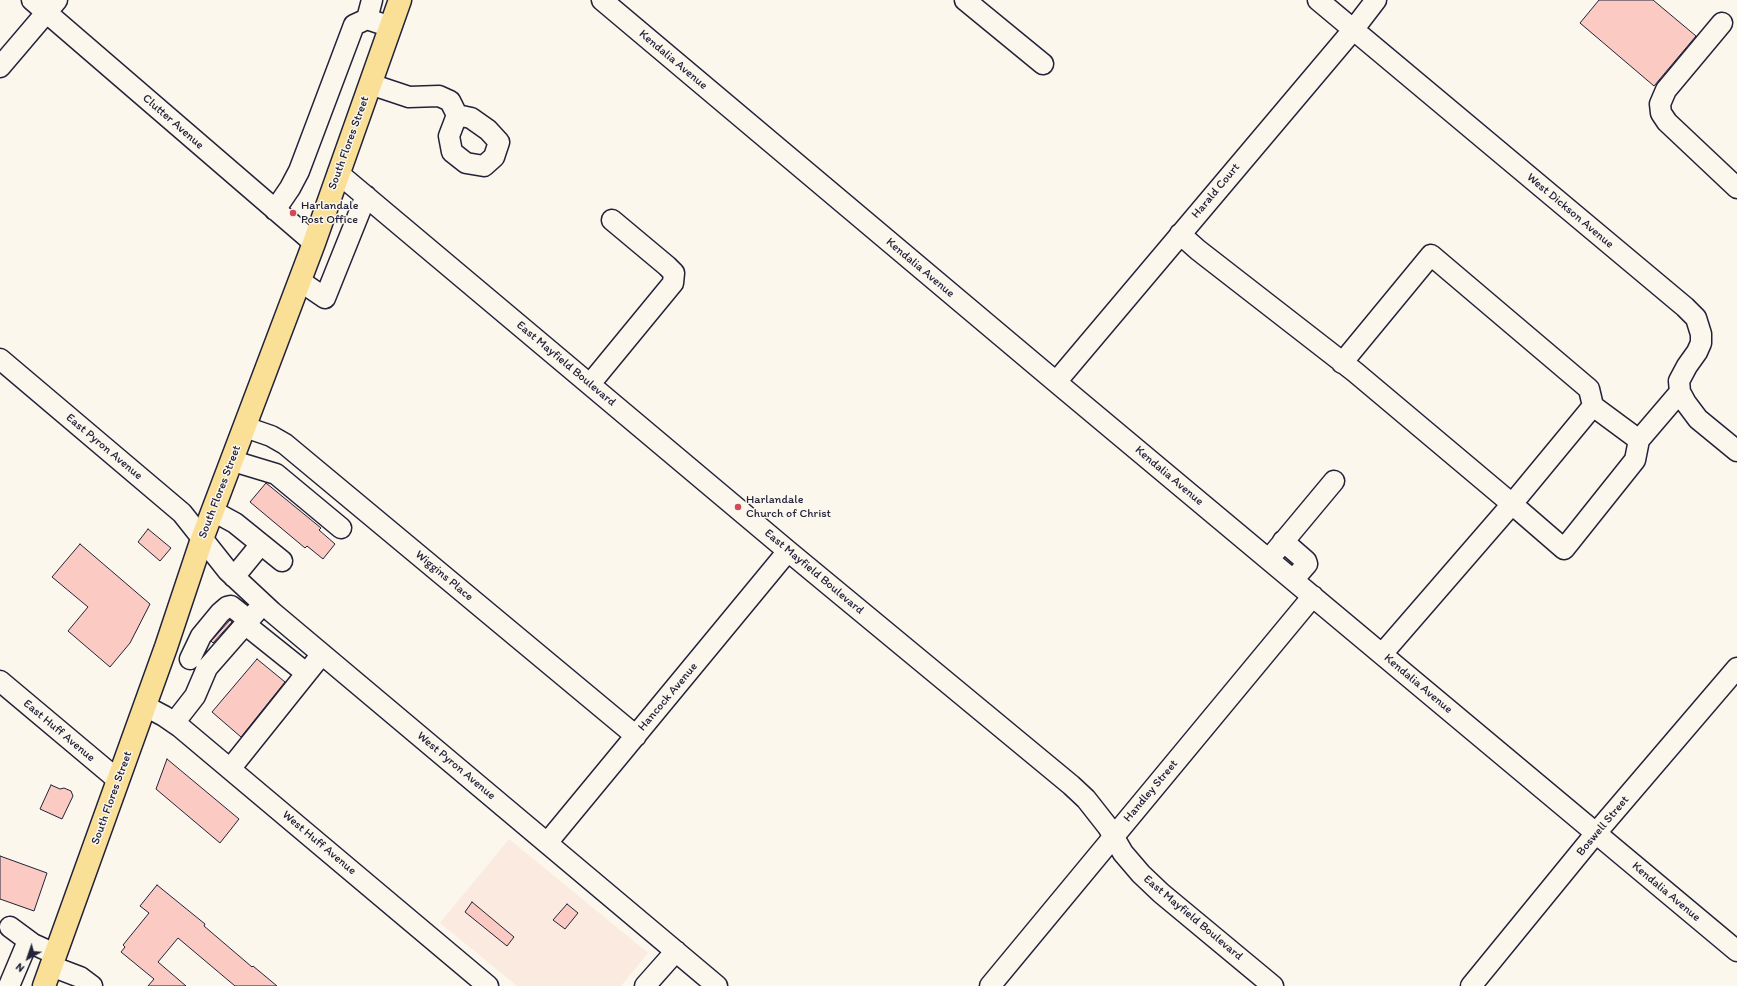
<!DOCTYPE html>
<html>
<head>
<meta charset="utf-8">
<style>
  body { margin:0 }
  #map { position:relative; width:1737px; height:986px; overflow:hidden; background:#fbf7ec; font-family:Itim,sans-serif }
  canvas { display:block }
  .north { position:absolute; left:8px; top:938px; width:40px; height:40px; -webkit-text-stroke:3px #fbf7ec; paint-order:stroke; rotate:220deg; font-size:11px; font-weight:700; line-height:16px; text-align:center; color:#22223b }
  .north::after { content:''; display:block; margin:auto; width:14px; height:18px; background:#22223b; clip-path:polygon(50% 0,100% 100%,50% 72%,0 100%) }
</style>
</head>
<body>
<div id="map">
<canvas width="1737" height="986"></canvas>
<div class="north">N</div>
</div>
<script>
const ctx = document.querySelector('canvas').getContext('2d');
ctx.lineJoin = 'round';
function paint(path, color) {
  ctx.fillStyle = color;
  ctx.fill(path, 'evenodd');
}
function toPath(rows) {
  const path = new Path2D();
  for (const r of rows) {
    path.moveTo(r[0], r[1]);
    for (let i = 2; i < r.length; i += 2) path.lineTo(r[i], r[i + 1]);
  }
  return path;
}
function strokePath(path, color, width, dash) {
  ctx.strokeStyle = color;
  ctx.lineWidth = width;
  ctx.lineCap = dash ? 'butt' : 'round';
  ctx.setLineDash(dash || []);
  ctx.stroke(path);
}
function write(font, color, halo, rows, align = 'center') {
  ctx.font = font + ' Itim,sans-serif';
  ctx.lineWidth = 3;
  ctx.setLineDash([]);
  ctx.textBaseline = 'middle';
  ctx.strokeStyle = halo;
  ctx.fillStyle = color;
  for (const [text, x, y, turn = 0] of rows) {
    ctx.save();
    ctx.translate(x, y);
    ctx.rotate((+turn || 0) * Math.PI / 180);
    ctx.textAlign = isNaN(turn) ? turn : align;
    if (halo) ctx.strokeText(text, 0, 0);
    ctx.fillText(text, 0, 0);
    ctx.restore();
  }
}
paint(toPath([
  [509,839,648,953,621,986,517,986,440,923]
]), '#fbeae0');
const building = toPath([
  [1599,0,1653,0,1696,36,1654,86,1580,23,1599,0],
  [266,483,321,528,319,530,335,544,323,559,307,546,305,548,250,502,266,483],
  [148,529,171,548,160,561,138,542,148,529],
  [80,544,150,604,130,643,110,667,68,631,88,607,52,577,80,544],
  [230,620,232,622,213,643,211,641,230,620],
  [257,659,285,682,241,737,212,712,257,659],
  [167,759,239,819,220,843,156,789,167,759],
  [51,785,60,789,64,788,71,791,73,796,62,819,40,809,51,785],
  [0,856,47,873,34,911,0,899,0,856],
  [157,885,205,924,204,926,252,967,253,966,277,986,235,986,178,938,158,962,186,986,148,986,154,979,121,952,125,947,123,945,149,913,140,906,157,885],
  [472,902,514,937,507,946,465,912,472,902],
  [567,904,578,913,565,929,553,920,567,904]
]);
paint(building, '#facac3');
strokePath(building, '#22223b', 1);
const minor = toPath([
  [32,0,314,243],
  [602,0,1056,382,1737,951],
  [965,0,1043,64],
  [1318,0,1685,307,1696,318,1701,334,1701,343,1697,352,1687,366,1679,381,1680,392,1686,403,1698,419,1737,451],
  [367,19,372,0],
  [1722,23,1666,90,1660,104,1661,113,1667,122,1737,188],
  [0,67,57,0],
  [370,84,409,97,439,96,450,101,457,115,449,136,452,152,466,163,484,166,494,157,499,142,488,130,471,118,457,115],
  [338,173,788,551,1071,785,1086,799,1108,827,1123,853,1141,874,1161,893,1273,986],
  [275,210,290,188,299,171,354,25,367,19,391,27],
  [1180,234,1198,250,1355,372,1512,504,1382,654],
  [300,281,325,298,366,196],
  [0,359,182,513,228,571,272,612,717,986],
  [1342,363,1431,255,1589,389,1593,406],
  [1056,382,1353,30,1376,0],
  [590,384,673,283,674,273,667,266,612,220],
  [245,427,271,436,285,444,636,736],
  [1639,440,1593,406,1512,504,1564,549,1635,460,1639,440,1680,392],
  [233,461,276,474,341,528],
  [213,511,235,523,261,544,234,577],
  [1283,541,1306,561,1307,564,1294,579],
  [261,544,282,561],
  [1269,559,1334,481],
  [246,625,306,673],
  [190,659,201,636,220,613,227,607,231,606,250,621],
  [0,681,118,780],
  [145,706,164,716,180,727,488,986],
  [174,723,195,696,207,668,263,604],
  [230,769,322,654],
  [547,843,788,551],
  [10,927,33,944,55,954],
  [51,966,80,977,92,986],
  [9,986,28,941],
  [645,986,676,951],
  [990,986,1313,596],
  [1471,986,1596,833,1737,668]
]);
const major = toPath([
  [44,986,166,647,202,539,314,243,400,0]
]);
strokePath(minor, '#22223b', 23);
strokePath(major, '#22223b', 25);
strokePath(minor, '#fbf7ec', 20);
strokePath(major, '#fadf96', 22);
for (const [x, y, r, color] of [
  [293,213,4,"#d1495b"],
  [738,507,4,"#d1495b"]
]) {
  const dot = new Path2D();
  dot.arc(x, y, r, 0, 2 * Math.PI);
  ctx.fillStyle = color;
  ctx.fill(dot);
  strokePath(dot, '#fbf7ec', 1.5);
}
write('12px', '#22223b', '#fbf7ec', [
  ["Kendalia Avenue",673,60,40],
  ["Clutter Avenue",173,122,41],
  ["South Flores Street",349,143,-70],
  ["Harald Court",1216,191,-50],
  ["West Dickson Avenue",1570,211,40],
  ["Kendalia Avenue",920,268,40],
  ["East Mayfield Boulevard",566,364,40],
  ["East Pyron Avenue",104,447,40],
  ["Kendalia Avenue",1169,476,40],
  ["South Flores Street",220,492,-69],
  ["East Mayfield Boulevard",814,572,40],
  ["Wiggins Place",444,576,40],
  ["Kendalia Avenue",1418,684,40],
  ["Hancock Avenue",668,697,-50],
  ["East Huff Avenue",59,731,40],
  ["West Pyron Avenue",456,766,40],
  ["Handley Street",1151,791,-50],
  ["South Flores Street",112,798,-70],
  ["Boswell Street",1603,826,-50],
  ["West Huff Avenue",319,843,40],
  ["Kendalia Avenue",1666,892,40],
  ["East Mayfield Boulevard",1193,918,40]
]);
write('12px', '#22223b', '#fbf7ec', [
  ["Harlandale",301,206],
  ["Post Office",301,220],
  ["Harlandale",746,500],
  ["Church of Christ",746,514]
], 'left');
</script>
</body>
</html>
